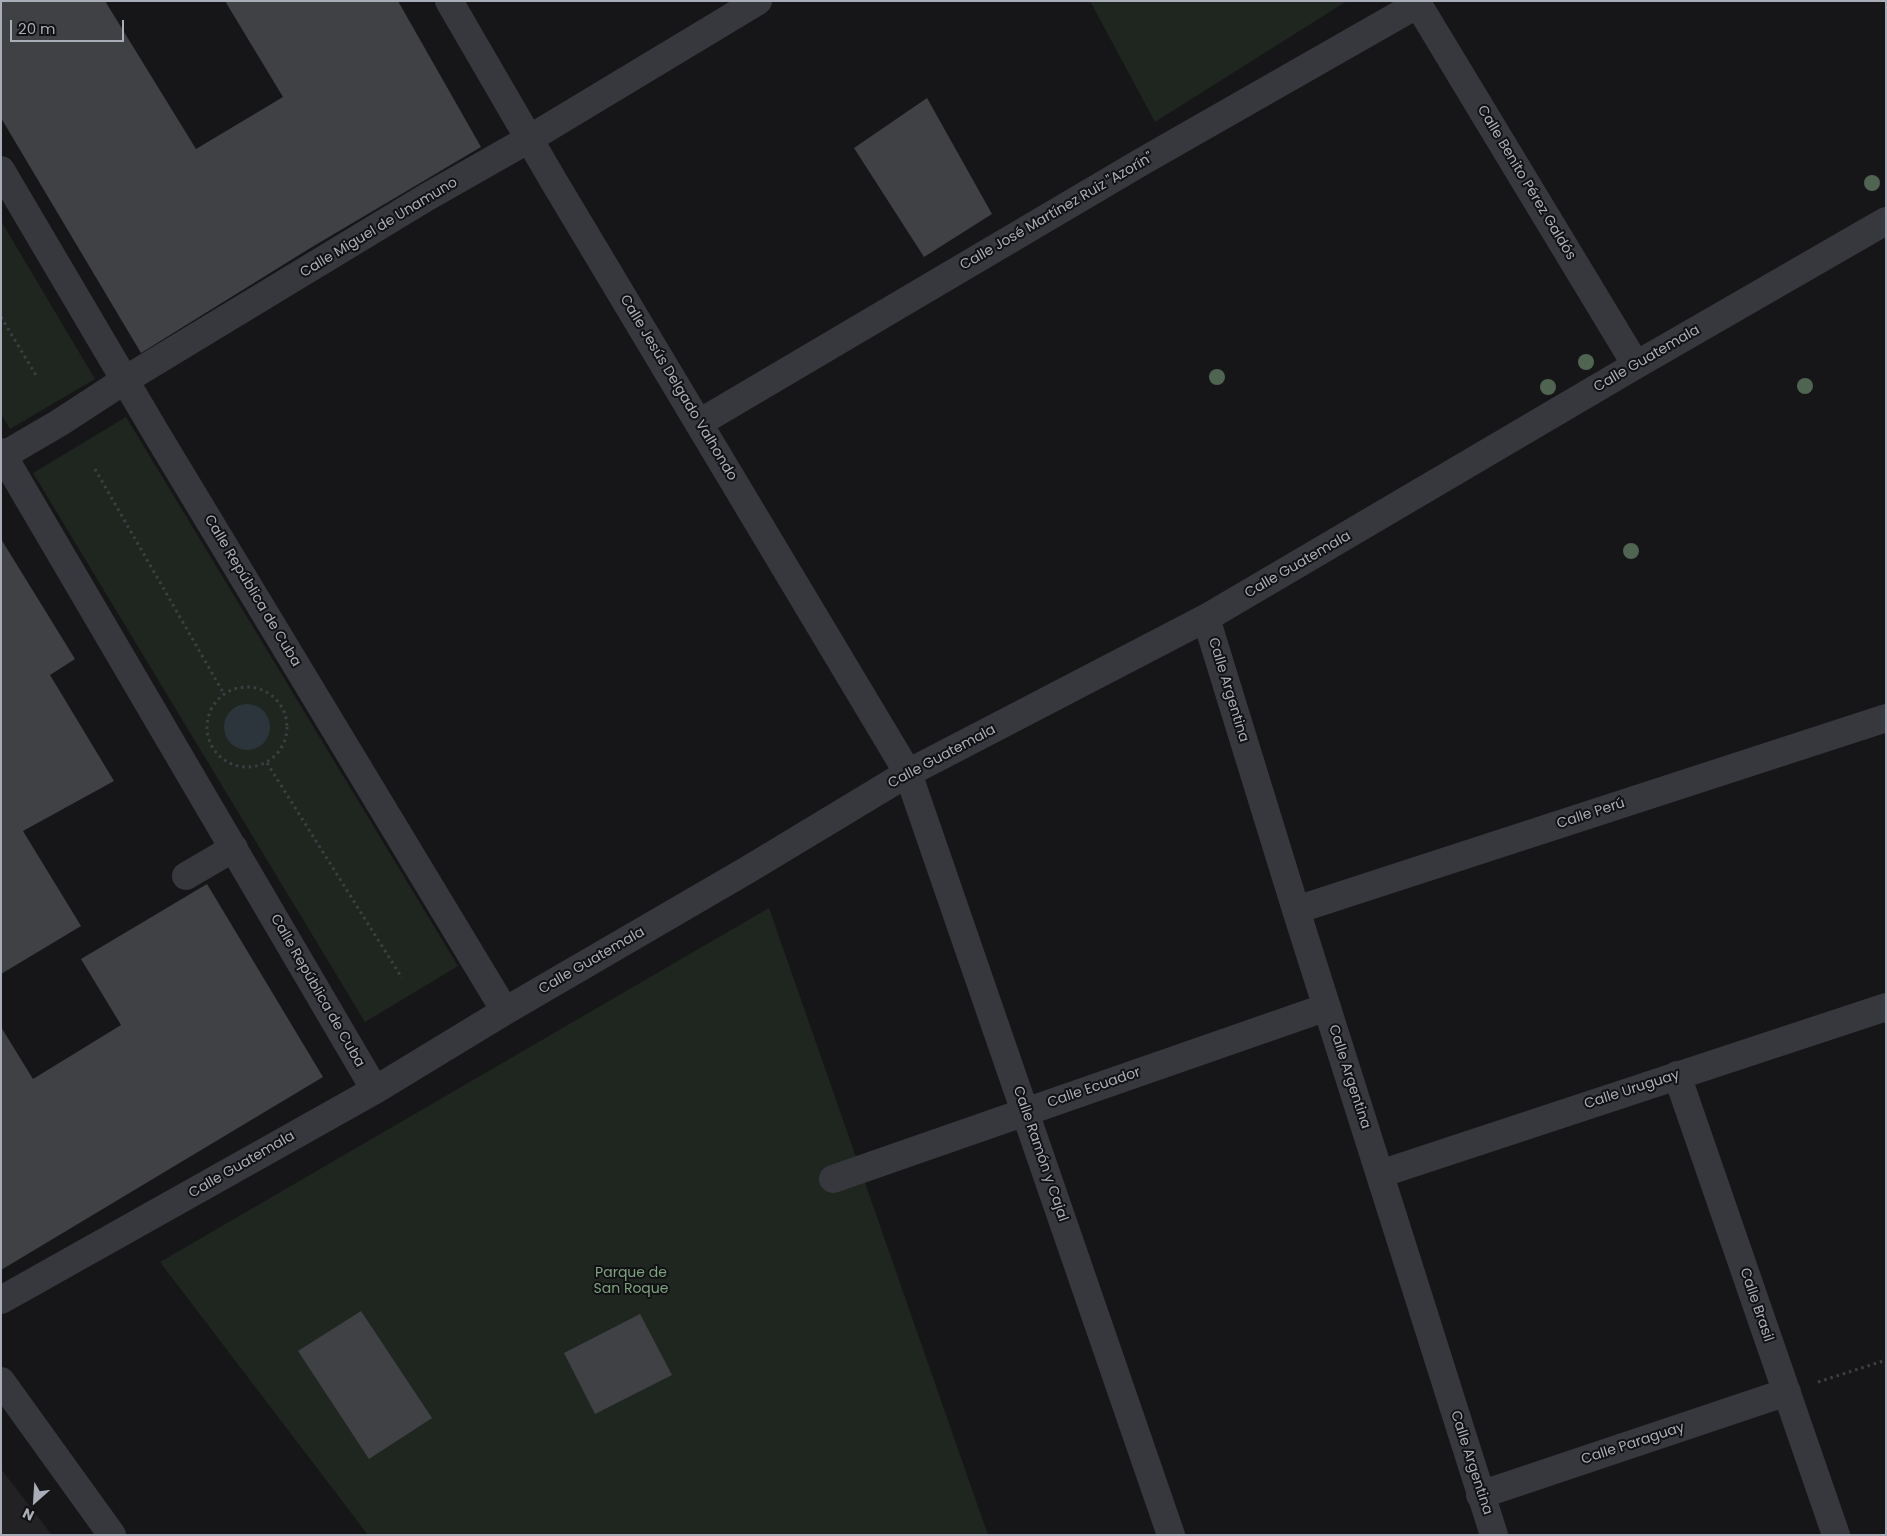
<!DOCTYPE html>
<html>
<head>
<meta charset="utf-8">
<style>
  body { margin:0 }
  #map { position:relative; width:1887px; height:1536px; overflow:hidden; background:#161618; font-family:Poppins,sans-serif }
  canvas { display:block }
  .frame { position:absolute; inset:0; border:2px solid #a8adb8; pointer-events:none }
  .north { position:absolute; left:10px; top:1476px; width:50px; height:50px; -webkit-text-stroke:4px #111113; paint-order:stroke; rotate:206deg; font-size:14px; font-weight:700; line-height:20px; text-align:center; color:#a8adb8 }
  .north::after { content:''; display:block; margin:auto; width:18px; height:22px; background:#a8adb8; clip-path:polygon(50% 0,100% 100%,50% 72%,0 100%) }
  .scale { position:absolute; left:10px; top:20px; width:114px; height:22px; box-sizing:border-box; border:2px solid #a8adb8; border-top:0; padding-left:6px; font-size:15px; line-height:18px; white-space:nowrap; color:#a8adb8; -webkit-text-stroke:4px #111113; paint-order:stroke }
</style>
</head>
<body>
<div id="map">
<canvas width="1887" height="1536"></canvas>
<div class="frame"></div>
<div class="north">N</div>
<div class="scale">20 m</div>
</div>
<script>
const ctx = document.querySelector('canvas').getContext('2d');
ctx.lineJoin = 'round';
function paint(path, color) {
  ctx.fillStyle = color;
  ctx.fill(path, 'evenodd');
}
function toPath(rows) {
  const path = new Path2D();
  for (const r of rows) {
    if (r.length === 3) {
      path.moveTo(r[0] + r[2], r[1]);
      path.arc(r[0], r[1], r[2], 0, 2 * Math.PI);
      continue;
    }
    path.moveTo(r[0], r[1]);
    for (let i = 2; i < r.length; i += 2) path.lineTo(r[i], r[i + 1]);
  }
  return path;
}
function strokePath(path, color, width, dash) {
  ctx.strokeStyle = color;
  ctx.lineWidth = width;
  ctx.lineCap = dash ? 'butt' : 'round';
  ctx.setLineDash(dash || []);
  ctx.stroke(path);
}
function write(font, color, halo, rows, align = 'center') {
  ctx.font = font + ' Poppins,sans-serif';
  ctx.lineWidth = 4;
  ctx.setLineDash([]);
  ctx.textBaseline = 'middle';
  ctx.strokeStyle = halo;
  ctx.fillStyle = color;
  for (const [text, x, y, turn = 0] of rows) {
    ctx.save();
    ctx.translate(x, y);
    ctx.rotate((+turn || 0) * Math.PI / 180);
    ctx.textAlign = isNaN(turn) ? turn : align;
    if (halo) ctx.strokeText(text, 0, 0);
    ctx.fillText(text, 0, 0);
    ctx.restore();
  }
}
paint(toPath([
  [1,1469,52,1535,1,1535]
]), '#222225');
paint(toPath([
  [1090,1,1347,1,1155,122],
  [1,221,95,379,10,429,1,414],
  [126,417,458,966,365,1022,33,473],
  [769,908,988,1535,368,1535,160,1262]
]), '#1e261f');
paint(toPath([
  [247,727,23]
]), '#2c353c');
paint(toPath([
  [1,1,105,1,196,149,283,97,225,1,398,1,481,147,312,247,141,353,1,118],
  [927,98,992,214,924,257,854,148],
  [1,539,75,659,50,675,114,781,23,831,81,926,1,974],
  [207,884,323,1077,1,1270,1,1027,33,1079,121,1025,81,959],
  [361,1311,432,1418,369,1459,298,1351],
  [640,1314,672,1375,595,1414,564,1353]
]), '#404145');
strokePath(toPath([
  [1,317,37,377],
  [95,469,224,694],
  [247,727,40],
  [267,763,402,978],
  [1818,1382,1886,1360]
]), '#3d3f44', 3, [2.5, 4]);
strokePath(toPath([
  [449,1,553,180,908,773,1171,1535],
  [1416,1,1636,365],
  [1,170,156,433,505,1011],
  [699,423,1143,161,1418,4],
  [1,452,375,1090],
  [1,457,59,423,125,380,427,197,529,139,758,1],
  [1206,618,1296,910,1494,1535],
  [186,876,234,848],
  [1296,910,1886,718],
  [1677,1075,1836,1535],
  [1380,1174,1886,1007],
  [833,1179,1327,1007],
  [1,1300,375,1090,505,1011,749,869,908,773,1206,618,1636,365,1886,221],
  [1,1381,112,1535],
  [1480,1495,1787,1392]
]), '#37383d', 28);
ctx.fillStyle = '#506452';
for (const [x, y] of [
  [1872,183],
  [1586,362],
  [1217,377],
  [1805,386],
  [1548,387],
  [1631,551]
]) {
  ctx.beginPath();
  ctx.arc(x, y, 8, 0, 2 * Math.PI);
  ctx.fill();
}
write('14px', '#a8adb8', '#111113', [
  ["Calle Benito Pérez Galdós",1526,183,59],
  ["Calle José Martínez Ruiz \"Azorín\"",1057,212,-30],
  ["Calle Miguel de Unamuno",379,228,-31],
  ["Calle Guatemala",1647,359,-30],
  ["Calle Jesús Delgado Valhondo",678,388,59],
  ["Calle Guatemala",1298,565,-30],
  ["Calle República de Cuba",252,591,59],
  ["Calle Argentina",1228,690,73],
  ["Calle Guatemala",942,757,-28],
  ["Calle Perú",1591,814,-18],
  ["Calle Guatemala",592,961,-30],
  ["Calle República de Cuba",317,991,60],
  ["Calle Argentina",1349,1077,72],
  ["Calle Ecuador",1094,1088,-19],
  ["Calle Uruguay",1632,1090,-18],
  ["Calle Ramón y Cajal",1040,1154,71],
  ["Calle Guatemala",242,1165,-30],
  ["Calle Brasil",1756,1305,71],
  ["Calle Paraguay",1633,1444,-18],
  ["Calle Argentina",1471,1463,72]
]);
write('14px', '#7fa381', '#111113', [
  ["Parque de",631,1273],
  ["San Roque",631,1289]
]);
</script>
</body>
</html>
